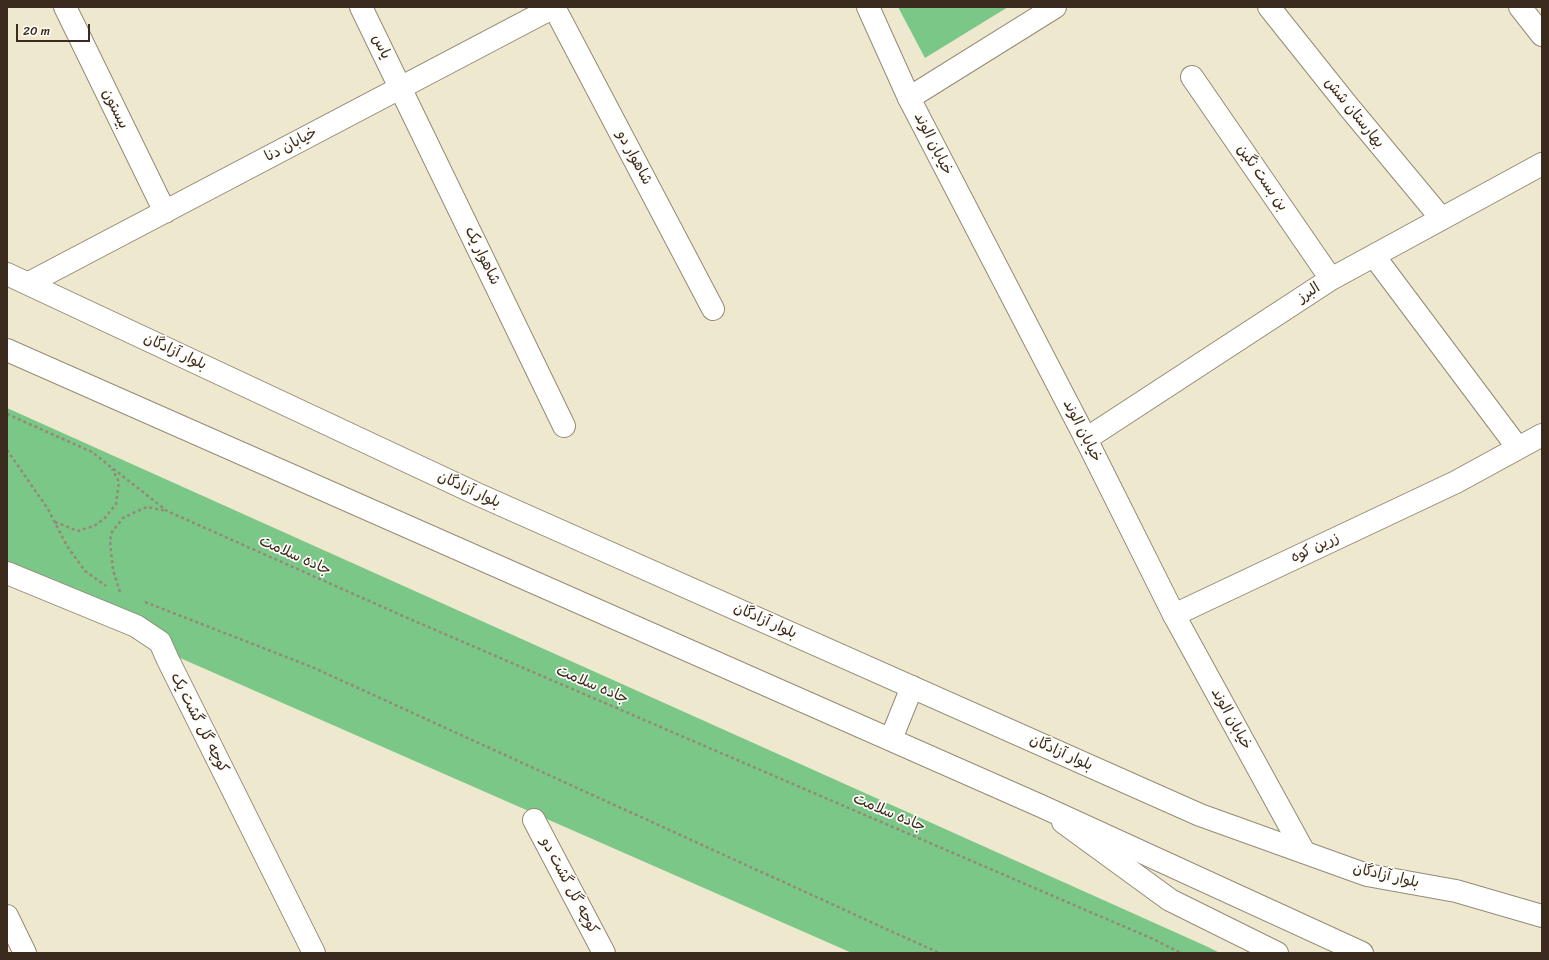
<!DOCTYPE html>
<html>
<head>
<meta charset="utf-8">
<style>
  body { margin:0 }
  #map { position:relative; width:1549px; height:960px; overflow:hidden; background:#eee9ce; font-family:Sriracha,sans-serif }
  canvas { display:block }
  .frame { position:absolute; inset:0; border:8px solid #3b2a1e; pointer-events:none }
  .scale { position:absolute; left:16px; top:24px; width:74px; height:18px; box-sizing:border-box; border:2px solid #3b2a1e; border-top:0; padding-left:5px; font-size:12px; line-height:14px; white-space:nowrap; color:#3b2a1e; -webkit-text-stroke:3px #fdfcf7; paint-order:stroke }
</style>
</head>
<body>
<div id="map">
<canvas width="1549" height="960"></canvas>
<div class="frame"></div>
<div class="scale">20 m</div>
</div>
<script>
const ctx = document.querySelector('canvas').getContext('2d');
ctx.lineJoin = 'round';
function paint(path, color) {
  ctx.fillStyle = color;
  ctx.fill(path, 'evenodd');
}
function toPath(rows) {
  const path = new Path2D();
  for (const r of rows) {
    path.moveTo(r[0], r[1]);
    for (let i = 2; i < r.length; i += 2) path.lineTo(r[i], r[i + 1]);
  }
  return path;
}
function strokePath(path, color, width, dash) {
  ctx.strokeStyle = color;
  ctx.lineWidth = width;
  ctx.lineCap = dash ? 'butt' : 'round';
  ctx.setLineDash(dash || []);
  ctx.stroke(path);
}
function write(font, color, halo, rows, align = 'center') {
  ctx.font = font + ' Sriracha,"Playpen Sans Arabic",sans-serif';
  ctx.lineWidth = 3.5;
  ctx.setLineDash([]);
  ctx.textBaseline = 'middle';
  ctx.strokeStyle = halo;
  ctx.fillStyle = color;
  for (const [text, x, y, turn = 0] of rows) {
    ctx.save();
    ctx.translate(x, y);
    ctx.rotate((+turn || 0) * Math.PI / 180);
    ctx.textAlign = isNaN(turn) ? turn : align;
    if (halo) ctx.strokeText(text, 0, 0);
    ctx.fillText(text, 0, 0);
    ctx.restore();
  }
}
paint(toPath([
  [898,7,1008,7,925,58],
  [7,408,1208,947,1220,953,852,953,7,582]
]), '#7ac787');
const minor = toPath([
  [65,7,165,212],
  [361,7,564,426],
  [554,7,713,309],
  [1269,7,1348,106,1441,218],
  [1520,7,1542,35],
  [1192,77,1331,279],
  [909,98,1055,7],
  [1374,256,1518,448],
  [29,283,554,7],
  [1086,439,1331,279,1542,164],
  [7,573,136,626,160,642,168,660,314,953],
  [1174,615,1456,482,1542,435],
  [534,820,604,953],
  [7,916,25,953]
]);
const tertiary = toPath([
  [868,7,909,98,1086,439,1174,615,1304,852]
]);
const secondary = toPath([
  [891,739,912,687],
  [1063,822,1170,900,1277,953]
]);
const primary = toPath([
  [7,274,477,494,1200,815,1367,875,1456,891,1542,916],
  [7,350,1041,806,1362,953]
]);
strokePath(minor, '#948a76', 24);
strokePath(tertiary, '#948a76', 24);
strokePath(secondary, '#948a76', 24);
strokePath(primary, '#948a76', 24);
strokePath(toPath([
  [7,414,92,452,167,511,412,620,1153,939,1181,953],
  [7,450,48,509,67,546,85,571,106,586],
  [55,522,78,531,94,526,104,519,116,504,119,482,112,469],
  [120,592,113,570,110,541,112,532,123,518,133,513,147,507,167,511],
  [145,602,312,667,939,953]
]), '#948a76', 2.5, [3, 3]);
strokePath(minor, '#fff', 22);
strokePath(tertiary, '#fff', 22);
strokePath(secondary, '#fff', 22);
strokePath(primary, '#fff', 22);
write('15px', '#3b2a1e', '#fdfcf7', [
  ["یاس",381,47,64],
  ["بیستون",115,109,64],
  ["بهارستان شش",1354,113,51],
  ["خیابان الوند",933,144,63],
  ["خیابان دنا",291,145,-28],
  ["شاهوار دو",634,158,62],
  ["بن بست نگین",1262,178,55],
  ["شاهوار یک",482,256,64],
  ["البرز",1309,293,-33],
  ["بلوار آزادگان",175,352,25],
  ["خیابان الوند",1082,431,63],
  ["بلوار آزادگان",469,490,25],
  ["زرین کوه",1315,548,-25],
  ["جاده سلامت",295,556,24],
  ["بلوار آزادگان",765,621,24],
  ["جاده سلامت",592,685,23],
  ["خیابان الوند",1231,719,61],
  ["کوچه گل گشت یک",199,723,63],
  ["بلوار آزادگان",1061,753,24],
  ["جاده سلامت",889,813,23],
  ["بلوار آزادگان",1386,876,13],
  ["کوچه گل گشت دو",569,886,62]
]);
</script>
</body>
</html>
